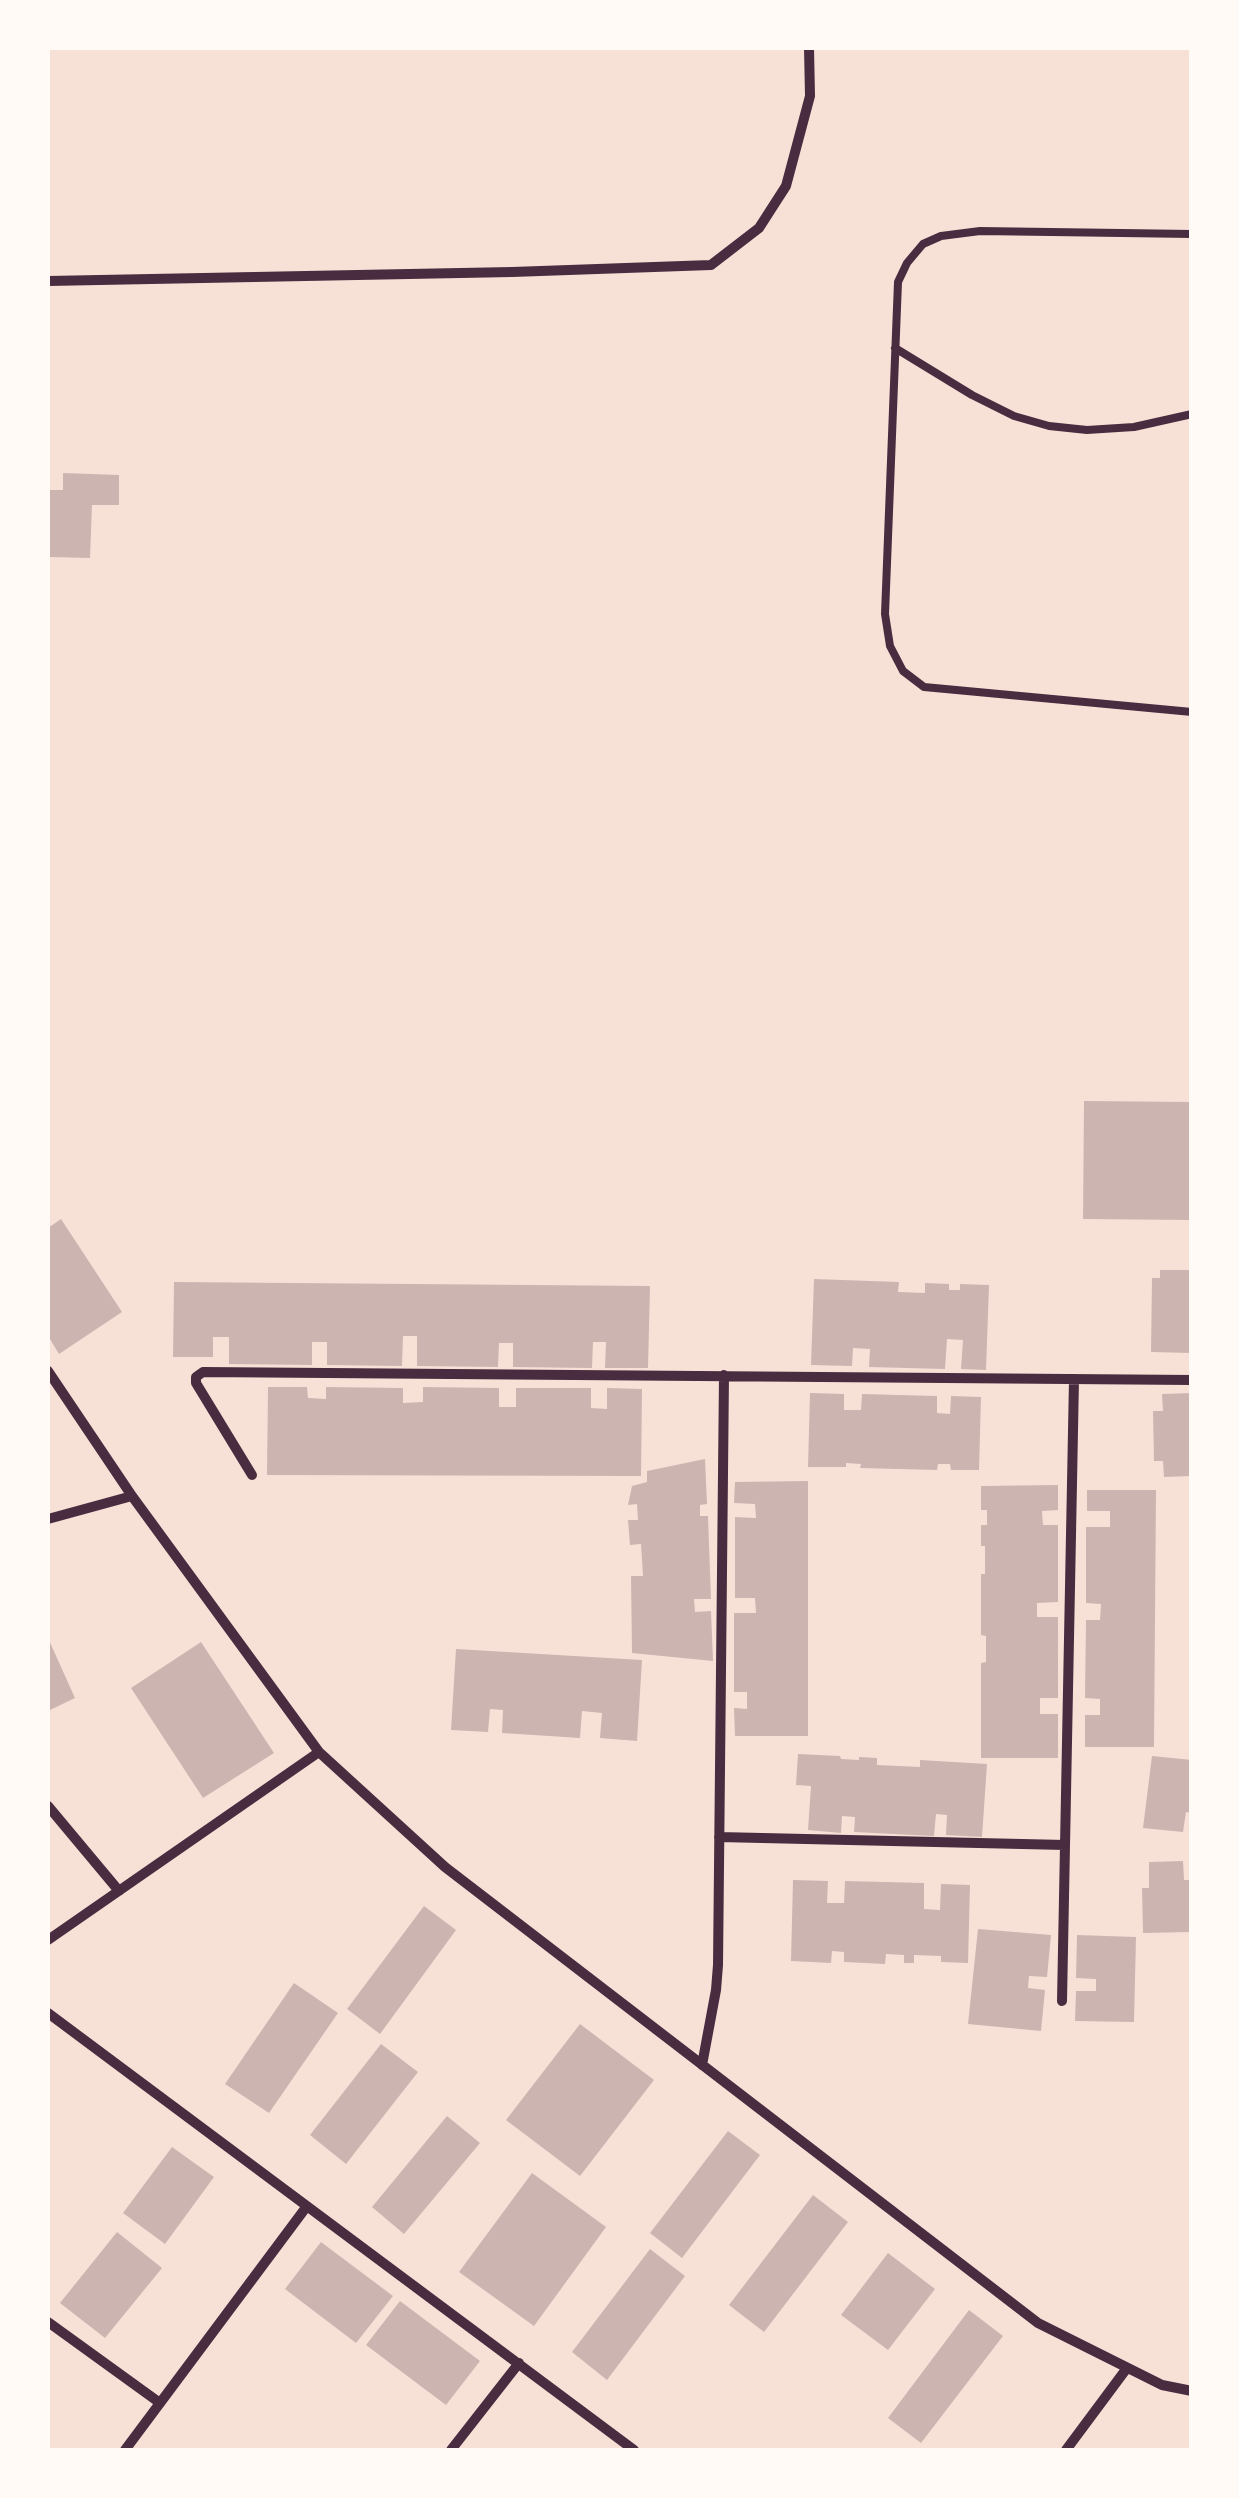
<!DOCTYPE html>
<html>
<head>
<meta charset="utf-8">
<style>
  body { margin:0 }
  #map { position:relative; width:1239px; height:2498px; overflow:hidden; background:#f7e1d7; font-family:"Asap Condensed",sans-serif }
  canvas { display:block }
  .frame { position:absolute; inset:0; border:50px solid #fffaf5; pointer-events:none }
</style>
</head>
<body>
<div id="map">
<canvas width="1239" height="2498"></canvas>
<div class="frame"></div>
</div>
<script>
const ctx = document.querySelector('canvas').getContext('2d');
ctx.lineJoin = 'round';
function paint(path, color) {
  ctx.fillStyle = color;
  ctx.fill(path, 'evenodd');
}
function toPath(rows) {
  const path = new Path2D();
  for (const r of rows) {
    path.moveTo(r[0], r[1]);
    for (let i = 2; i < r.length; i += 2) path.lineTo(r[i], r[i + 1]);
  }
  return path;
}
function strokePath(path, color, width, dash) {
  ctx.strokeStyle = color;
  ctx.lineWidth = width;
  ctx.lineCap = dash ? 'butt' : 'round';
  ctx.setLineDash(dash || []);
  ctx.stroke(path);
}
paint(toPath([
  [63,473,119,475,119,505,92,505,90,558,48,557,48,490,63,490],
  [1084,1101,1192,1102,1192,1220,1083,1219],
  [61,1219,122,1312,59,1354,48,1336,48,1228],
  [1160,1270,1192,1270,1192,1353,1151,1352,1152,1278,1160,1278],
  [814,1279,899,1282,898,1292,925,1293,925,1283,949,1284,949,1290,960,1290,960,1284,989,1285,986,1370,961,1369,963,1340,947,1339,945,1369,869,1367,870,1349,853,1348,852,1366,811,1365],
  [174,1282,650,1286,648,1368,605,1368,606,1342,593,1342,592,1368,513,1367,513,1343,499,1343,498,1367,417,1366,417,1336,403,1336,402,1366,327,1365,327,1342,312,1342,312,1365,229,1364,229,1337,213,1337,213,1357,173,1357],
  [268,1387,307,1387,308,1398,326,1399,326,1387,403,1388,403,1403,423,1402,423,1387,499,1388,499,1407,516,1407,516,1388,591,1388,591,1408,607,1409,607,1388,642,1389,641,1476,267,1475],
  [810,1393,844,1394,844,1410,861,1410,862,1394,937,1396,937,1413,950,1414,951,1396,981,1397,979,1470,951,1470,950,1464,938,1464,937,1470,860,1468,861,1464,846,1463,846,1467,808,1467],
  [1192,1393,1191,1476,1164,1477,1163,1461,1154,1461,1153,1411,1163,1411,1162,1394],
  [705,1459,707,1504,700,1505,700,1516,708,1516,711,1599,694,1599,695,1612,711,1611,713,1661,632,1653,631,1576,643,1576,641,1544,630,1545,628,1520,638,1520,637,1504,628,1505,632,1486,647,1482,647,1471],
  [808,1481,808,1736,735,1736,734,1708,747,1709,747,1692,734,1692,734,1613,756,1613,755,1598,735,1598,735,1517,756,1518,755,1504,734,1503,735,1482],
  [1058,1485,1058,1510,1042,1511,1043,1525,1058,1525,1058,1602,1037,1603,1037,1617,1058,1617,1058,1698,1040,1698,1040,1714,1058,1714,1058,1758,981,1758,981,1663,986,1662,986,1636,981,1635,981,1574,985,1574,985,1546,981,1546,981,1525,987,1525,987,1510,981,1510,981,1486],
  [1087,1490,1156,1490,1154,1747,1085,1747,1085,1715,1100,1715,1100,1699,1085,1698,1086,1620,1100,1620,1101,1604,1086,1603,1086,1527,1110,1527,1110,1511,1087,1511],
  [48,1638,75,1698,48,1711],
  [201,1642,274,1753,203,1798,131,1688],
  [456,1649,642,1660,637,1741,600,1738,602,1713,582,1711,580,1738,502,1733,503,1710,490,1709,488,1732,451,1730],
  [798,1754,840,1756,841,1759,859,1760,859,1757,877,1758,877,1765,920,1767,920,1760,987,1764,982,1837,946,1835,947,1815,936,1814,934,1836,854,1832,855,1817,842,1816,841,1833,808,1830,811,1786,796,1785],
  [1152,1756,1192,1760,1192,1813,1186,1812,1183,1832,1143,1828],
  [1183,1861,1184,1880,1192,1880,1192,1932,1143,1933,1142,1888,1149,1888,1149,1862],
  [793,1880,828,1881,827,1903,844,1903,845,1881,924,1883,924,1909,940,1910,941,1884,970,1885,968,1963,941,1962,941,1956,914,1955,914,1963,904,1963,904,1955,886,1954,885,1964,844,1962,844,1952,832,1951,831,1963,791,1961],
  [424,1906,456,1930,380,2034,347,2009],
  [978,1929,1051,1935,1047,1977,1029,1976,1028,1988,1045,1990,1041,2031,968,2024],
  [1077,1935,1136,1937,1134,2022,1075,2021,1076,1991,1096,1991,1096,1979,1076,1978],
  [294,1983,338,2013,269,2113,225,2084],
  [580,2024,654,2080,580,2176,506,2120],
  [381,2044,418,2072,346,2164,310,2135],
  [447,2116,480,2143,404,2234,372,2207],
  [728,2131,760,2155,682,2258,650,2233],
  [172,2147,214,2177,165,2244,123,2213],
  [532,2173,606,2227,534,2326,459,2272],
  [813,2195,848,2222,764,2332,729,2305],
  [117,2232,162,2268,105,2338,60,2303],
  [321,2242,393,2296,356,2343,285,2289],
  [650,2249,685,2276,607,2380,572,2352],
  [888,2253,935,2289,888,2350,841,2315],
  [400,2301,480,2361,446,2405,366,2345],
  [969,2310,1003,2336,921,2443,888,2418]
]), '#ccb4b1');
strokePath(toPath([
  [1192,234,980,231,941,236,923,244,907,263,898,282,885,614,890,646,903,671,924,687,1192,712],
  [895,348,972,395,1014,416,1049,426,1087,430,1134,427,1192,414]
]), '#4a2c40', 8);
strokePath(toPath([
  [48,281,512,272,711,265,759,228,786,186,810,96,809,48],
  [48,1371,132,1496,319,1752,445,1867,1038,2323,1162,2385,1192,2391],
  [252,1475,196,1383,196,1377,203,1372,1192,1380],
  [48,1519,132,1496],
  [48,1806,119,1891],
  [719,1837,1065,1845],
  [48,1940,319,1752],
  [1062,2001,1074,1379],
  [48,2013,634,2450],
  [702,2065,716,1990,718,1965,724,1375],
  [48,2322,160,2403],
  [125,2450,307,2206],
  [451,2450,519,2363],
  [1066,2450,1127,2368]
]), '#4a2c40', 10);
</script>
</body>
</html>
